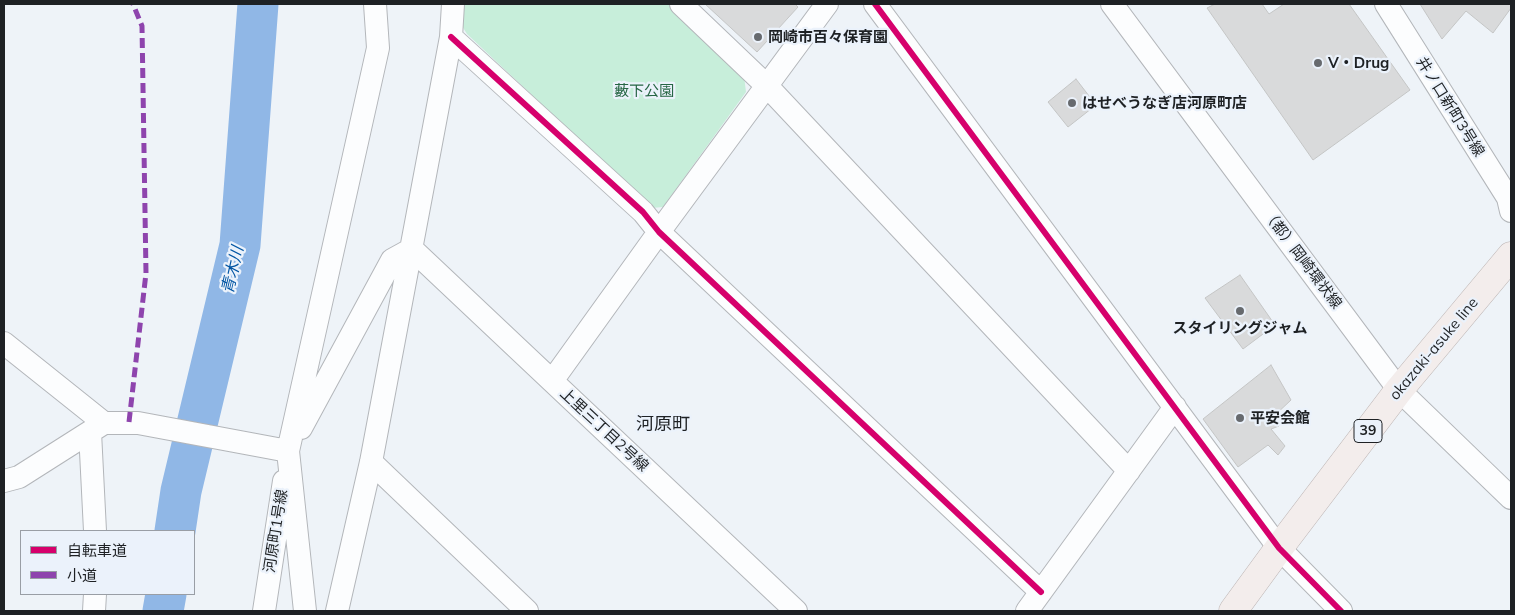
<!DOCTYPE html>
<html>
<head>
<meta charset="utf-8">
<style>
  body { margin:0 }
  #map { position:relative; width:1515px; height:615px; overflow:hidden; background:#eef3f8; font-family:Mulish,"Noto Sans JP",sans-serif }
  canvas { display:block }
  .frame { position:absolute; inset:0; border:5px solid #1e2124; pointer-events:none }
  .legend { position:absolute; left:20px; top:530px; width:175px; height:65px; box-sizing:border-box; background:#ebf2fb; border:1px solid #999ea5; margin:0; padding:6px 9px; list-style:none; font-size:15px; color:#1e2124 }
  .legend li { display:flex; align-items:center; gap:10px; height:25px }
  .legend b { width:25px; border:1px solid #999ea5 }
</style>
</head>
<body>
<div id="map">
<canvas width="1515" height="615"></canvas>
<div class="frame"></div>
<ul class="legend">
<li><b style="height:6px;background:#d6006c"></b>自転車道</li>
<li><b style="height:6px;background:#8e44ad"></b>小道</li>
</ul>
</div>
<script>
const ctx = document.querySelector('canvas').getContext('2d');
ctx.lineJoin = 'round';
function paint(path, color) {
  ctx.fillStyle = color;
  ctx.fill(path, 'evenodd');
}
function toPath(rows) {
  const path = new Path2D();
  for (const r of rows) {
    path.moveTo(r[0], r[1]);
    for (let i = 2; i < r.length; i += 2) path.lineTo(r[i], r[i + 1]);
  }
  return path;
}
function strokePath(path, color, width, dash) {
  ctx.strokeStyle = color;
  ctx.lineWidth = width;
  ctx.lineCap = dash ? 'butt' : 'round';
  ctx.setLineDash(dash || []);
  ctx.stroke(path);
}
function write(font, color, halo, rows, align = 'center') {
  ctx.font = font + ' Mulish,"Noto Sans JP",sans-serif';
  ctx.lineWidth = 4.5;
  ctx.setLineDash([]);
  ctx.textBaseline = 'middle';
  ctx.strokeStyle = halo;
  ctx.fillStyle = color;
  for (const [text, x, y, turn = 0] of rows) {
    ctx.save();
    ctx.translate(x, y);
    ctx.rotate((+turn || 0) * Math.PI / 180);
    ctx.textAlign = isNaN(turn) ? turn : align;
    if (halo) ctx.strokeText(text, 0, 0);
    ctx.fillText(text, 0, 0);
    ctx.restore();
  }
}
paint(toPath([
  [461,4,668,4,744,76,746,92,663,207,652,208,467,34,462,26]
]), '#c7eeda');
strokePath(toPath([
  [175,531,181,491,240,245,258,4],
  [163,611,166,594]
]), '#90b7e6', 41);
const building = toPath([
  [705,4,795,4,798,7,757,52,705,4],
  [1215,4,1262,4,1269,14,1284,4,1349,4,1410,90,1313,160,1207,8,1215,4],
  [1420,4,1511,4,1511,8,1493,33,1466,11,1442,39,1420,4],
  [1076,79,1096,105,1068,127,1048,102,1076,79],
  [1240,275,1275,325,1243,349,1205,298,1240,275],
  [1271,365,1291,400,1274,416,1279,426,1271,429,1285,446,1278,455,1268,445,1238,467,1203,419,1271,365]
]);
paint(building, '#d9dadb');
strokePath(building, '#c4c5c5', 1);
const minor = toPath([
  [681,4,767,86,1129,471],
  [875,4,1279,548,1341,611],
  [1112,4,1399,390,1511,498],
  [1386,4,1508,198,1511,211],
  [451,37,643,212,659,232,1041,592],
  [412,249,796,611],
  [4,343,104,423],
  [552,381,659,232,827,4],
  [301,428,392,260,412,249],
  [90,432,95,531],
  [371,462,527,611],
  [4,481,19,477,104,423,138,423,288,451],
  [94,611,95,594],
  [264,611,284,481],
  [305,611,288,451,378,48,375,4],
  [337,611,371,462,451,37,453,4],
  [1027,611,1175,407]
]);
const major = toPath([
  [1233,611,1279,548,1399,390,1511,256]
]);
strokePath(minor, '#b3b6ba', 24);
strokePath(major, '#bbb3b2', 29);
strokePath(minor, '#fcfdfe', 22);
strokePath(major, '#f3edec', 28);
strokePath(toPath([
  [129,422,146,273,142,26,133,4]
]), '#8e44ad', 5, [10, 5]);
strokePath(toPath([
  [875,4,1279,548,1341,611],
  [451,37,643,212,659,232,1041,592]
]), '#d6006c', 6);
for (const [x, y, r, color] of [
  [758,37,5,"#676a6e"],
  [1318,63,5,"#676a6e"],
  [1072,103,5,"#676a6e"],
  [1240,311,5,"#676a6e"],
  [1240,418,5,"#676a6e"]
]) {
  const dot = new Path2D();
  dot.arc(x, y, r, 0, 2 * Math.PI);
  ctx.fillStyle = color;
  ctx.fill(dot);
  strokePath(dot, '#ebf2fb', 2);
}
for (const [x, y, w] of [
  [1368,431,28]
]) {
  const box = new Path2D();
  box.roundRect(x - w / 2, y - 11.5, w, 23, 4);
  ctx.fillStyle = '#ebf2fb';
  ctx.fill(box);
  strokePath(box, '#1e2124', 1);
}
write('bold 14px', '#1e2124', null, [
  ["39",1368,431]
]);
write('bold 15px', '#1e2124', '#ebf2fb', [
  ["岡崎市百々保育園",768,37],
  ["V・Drug",1328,63],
  ["はせべうなぎ店河原町店",1082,103],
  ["スタイリングジャム",1240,328,"center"],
  ["平安会館",1250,418]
], 'left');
write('15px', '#266644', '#ebf2fb', [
  ["藪下公園",644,91]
]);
write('15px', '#1e2124', '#ebf2fb', [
  ["井ノ口新町3号線",1450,107,58],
  ["（都）岡崎環状線",1302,259,53],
  ["okazaki-asuke line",1434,349,-50],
  ["上里三丁目2号線",604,430,43],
  ["河原町1号線",276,531,-81]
]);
write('italic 16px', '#0356a4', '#ebf2fb', [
  ["青木川",233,270,-77]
]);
write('18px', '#1e2124', '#ebf2fb', [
  ["河原町",663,425]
]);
</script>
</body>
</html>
